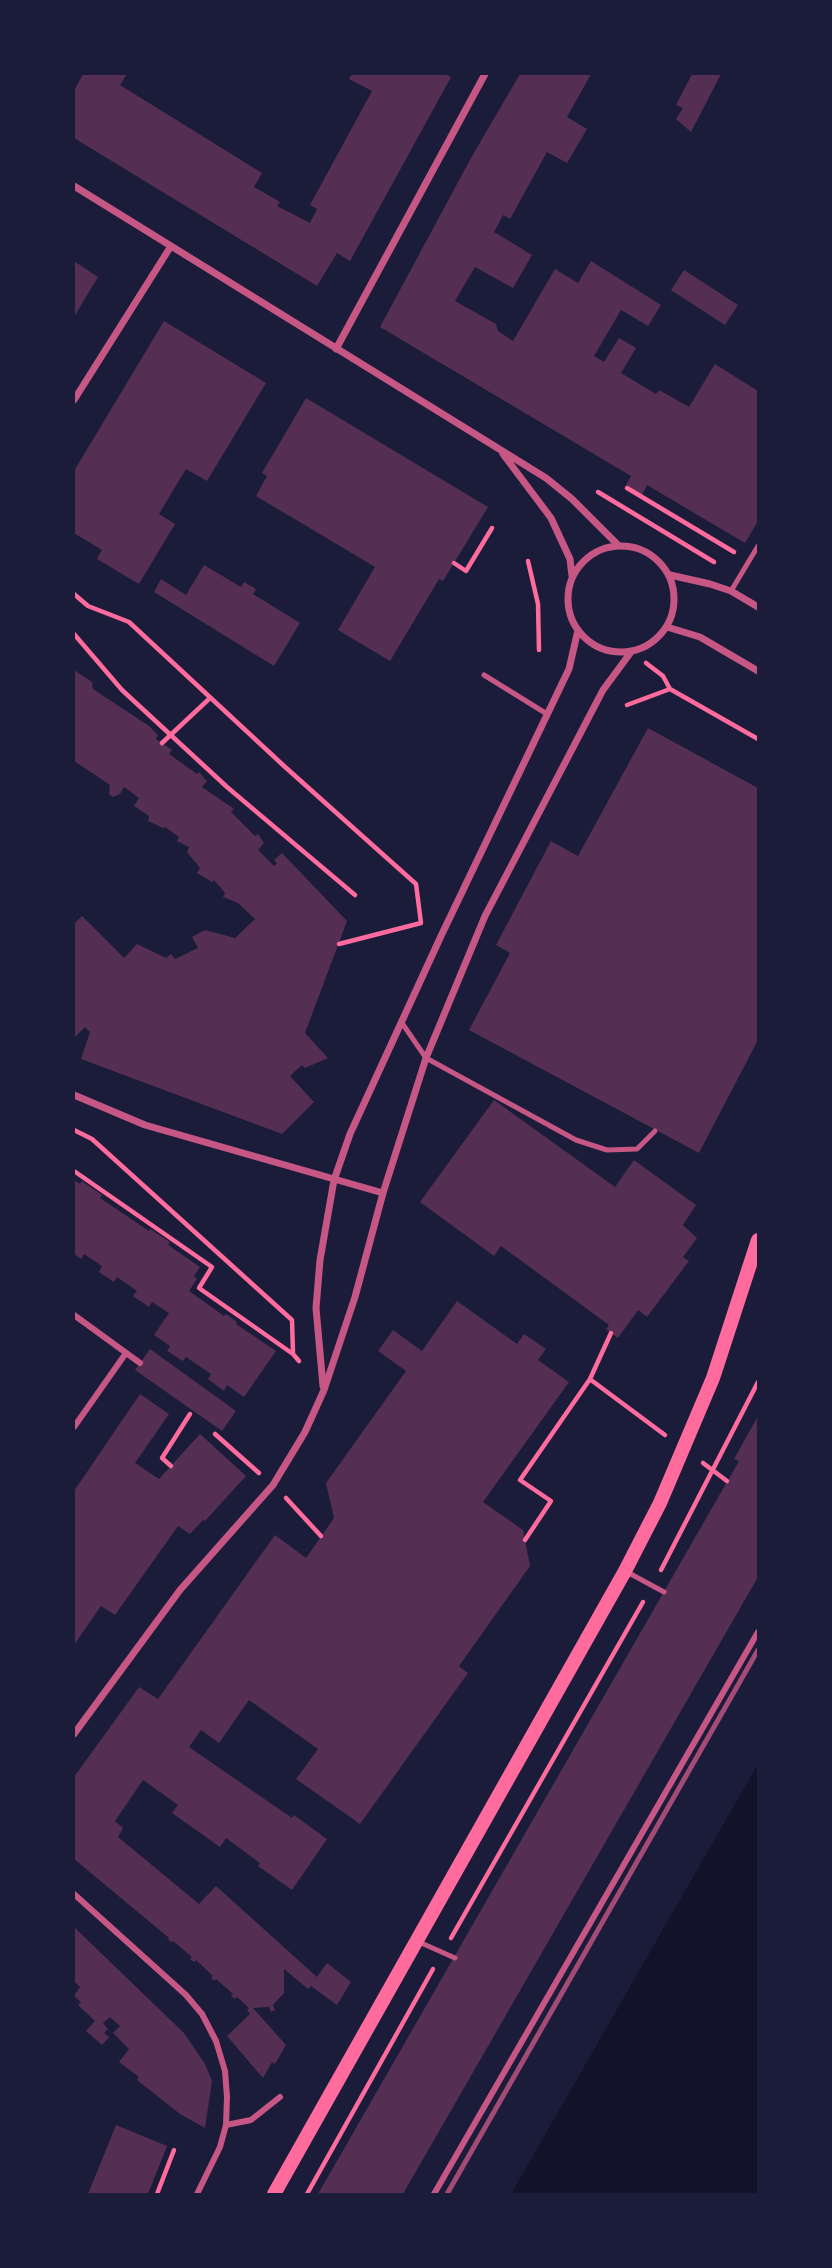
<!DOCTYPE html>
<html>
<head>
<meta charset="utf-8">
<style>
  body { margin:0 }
  #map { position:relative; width:832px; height:2268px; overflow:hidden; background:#1b1b3a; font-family:"Titillium Web",sans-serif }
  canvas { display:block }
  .frame { position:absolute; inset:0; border:75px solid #1b1b3a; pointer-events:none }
</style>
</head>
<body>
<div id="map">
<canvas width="832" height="2268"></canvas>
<div class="frame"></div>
</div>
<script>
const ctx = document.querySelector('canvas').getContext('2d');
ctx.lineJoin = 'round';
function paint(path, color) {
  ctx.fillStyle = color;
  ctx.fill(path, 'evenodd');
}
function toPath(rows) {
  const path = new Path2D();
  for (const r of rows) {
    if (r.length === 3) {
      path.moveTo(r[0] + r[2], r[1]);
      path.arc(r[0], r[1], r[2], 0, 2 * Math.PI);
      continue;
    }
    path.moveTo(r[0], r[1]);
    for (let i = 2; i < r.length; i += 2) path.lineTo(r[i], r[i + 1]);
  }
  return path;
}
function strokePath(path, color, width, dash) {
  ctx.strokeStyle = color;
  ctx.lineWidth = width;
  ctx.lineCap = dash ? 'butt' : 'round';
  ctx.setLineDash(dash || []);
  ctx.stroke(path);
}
paint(toPath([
  [758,1764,758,2194,511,2194]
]), '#12122b');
paint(toPath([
  [83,74,127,74,120,85,262,173,254,187,280,202,277,206,310,223,317,209,310,205,372,91,349,79,352,74,445,74,451,77,350,261,337,253,317,286,74,138,74,91],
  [520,74,591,74,567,117,587,129,567,163,547,152,510,219,503,215,494,232,532,255,513,288,475,267,455,301,496,324,498,331,513,341,555,269,578,283,591,261,661,305,648,326,621,310,594,356,604,362,619,338,636,348,621,373,656,394,659,390,689,407,715,364,758,391,758,521,745,543,647,485,642,495,626,485,631,476,380,327,471,158],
  [692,74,721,74,691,132,676,119,683,108,676,105],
  [74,261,98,277,74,317],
  [684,270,738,305,725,325,671,290],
  [164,321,266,383,207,481,186,469,159,514,175,524,139,584,97,559,102,550,74,533,74,471],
  [306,398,488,507,443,581,439,579,390,661,338,630,375,567,256,496,267,476,262,473],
  [204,565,241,587,244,582,256,589,253,594,300,623,274,666,154,592,161,579,186,595],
  [74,670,92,682,93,689,149,726,158,735,156,739,172,750,169,754,197,774,199,772,207,781,202,787,234,809,231,812,255,836,258,834,264,843,258,850,274,866,277,863,274,860,282,853,347,921,305,1033,328,1058,305,1068,302,1065,290,1076,314,1102,282,1134,81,1059,90,1032,85,1027,74,1038,74,924,82,916,124,958,137,944,166,958,171,954,175,959,198,948,192,937,205,930,235,938,255,919,238,903,223,897,225,893,214,880,212,882,197,873,200,868,187,852,189,847,177,841,179,837,165,827,163,828,148,821,149,816,134,806,139,798,124,787,120,794,113,797,109,794,110,785,74,761],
  [648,728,758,788,758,1040,699,1153,469,1030,510,953,496,945,551,841,578,856],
  [494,1100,615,1187,634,1160,696,1205,683,1225,697,1238,683,1257,689,1261,647,1317,638,1310,618,1338,606,1329,609,1325,501,1246,494,1256,420,1202],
  [74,1180,80,1184,82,1181,102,1195,100,1198,149,1231,150,1229,170,1242,168,1245,200,1267,194,1276,197,1279,189,1291,224,1316,226,1314,237,1322,236,1324,276,1351,244,1397,227,1385,224,1391,208,1379,211,1374,186,1357,183,1361,167,1351,170,1346,154,1335,169,1313,152,1302,149,1307,133,1296,137,1291,117,1277,114,1282,99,1272,102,1266,84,1254,81,1259,74,1254],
  [457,1301,517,1344,524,1334,546,1349,538,1360,569,1382,483,1502,523,1530,530,1566,459,1666,468,1673,360,1824,296,1779,318,1749,249,1700,219,1743,201,1730,189,1747,292,1818,294,1815,327,1839,292,1890,258,1866,260,1863,226,1838,220,1847,172,1813,178,1805,143,1780,115,1821,123,1828,118,1837,199,1904,216,1886,317,1977,327,1963,351,1982,337,2005,311,1986,308,1989,284,1969,284,1993,273,2005,275,2010,271,2012,269,2007,253,2008,286,2045,275,2064,272,2062,263,2078,227,2036,250,2014,247,2010,249,2008,237,1997,235,1999,231,1996,233,1994,216,1979,214,1981,211,1978,213,1976,196,1960,194,1962,190,1959,192,1957,173,1941,171,1942,168,1939,169,1938,74,1859,74,1777,139,1687,158,1699,275,1535,306,1558,334,1518,326,1483,406,1371,378,1351,393,1330,422,1351],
  [150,1349,236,1411,222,1431,135,1370],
  [140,1394,169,1414,135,1463,159,1479,200,1434,246,1476,205,1521,203,1520,190,1534,178,1526,115,1615,101,1606,74,1645,74,1491],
  [758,1416,758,1577,403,2194,318,2194,739,1461,734,1459],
  [74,1927,184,2033,205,2064,212,2081,205,2128,180,2114,137,2080,139,2077,119,2062,129,2049,113,2033,120,2026,110,2017,103,2023,108,2029,104,2033,109,2037,102,2045,86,2031,95,2021,78,2005,81,2002,74,1996,80,1987,74,1981],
  [116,2125,167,2146,148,2194,88,2194]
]), '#542f53');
strokePath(toPath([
  [627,488,734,552],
  [598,492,714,562],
  [528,561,538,604,539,650],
  [454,563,466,571,492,528],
  [74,594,88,606,129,622,284,766,416,884,421,923],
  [74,634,122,690,227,787,355,895],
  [646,663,663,676,670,689,758,739],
  [627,705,670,689],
  [162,743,210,698],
  [339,944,421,923],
  [74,1130,92,1139,292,1320,293,1353],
  [74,1171,212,1267,199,1288,293,1354,299,1361],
  [591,1380,665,1435],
  [215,1434,259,1473],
  [703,1463,727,1481],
  [171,1466,162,1458,190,1414],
  [286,1498,321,1536],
  [525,1540,551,1501,520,1480,590,1379,611,1333],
  [661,1570,758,1382],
  [451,1938,643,1602],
  [157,2194,174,2150],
  [307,2194,433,1969]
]), '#ff6b9d', 4.5);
strokePath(toPath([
  [731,591,758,546],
  [484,675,547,714],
  [402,1023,426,1058,576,1140,607,1150,637,1149,655,1131],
  [627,1572,664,1592],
  [419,1942,455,1958]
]), '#c65784', 5);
strokePath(toPath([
  [74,1315,140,1363],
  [74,1427,126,1353],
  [74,1894,186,1995,202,2014,216,2041,225,2071,227,2097,226,2125,220,2147,197,2194],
  [226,2125,251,2120,280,2097],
  [434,2194,758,1632]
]), '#c65784', 6);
strokePath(toPath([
  [74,186,546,478,572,499,618,545],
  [336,349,485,74],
  [74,400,171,246],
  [503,454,551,518,570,559,572,576],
  [621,599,53],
  [670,575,710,584,731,591,758,607],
  [667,627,700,637,758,671],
  [74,1095,145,1125,383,1193],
  [323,1386,316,1308,320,1260,334,1180,350,1134,441,936,569,669,578,630],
  [74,1734,180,1590,273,1485,305,1432,324,1390,355,1297,383,1193,426,1058,485,916,603,690,631,652]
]), '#c65784', 7);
strokePath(toPath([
  [274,2194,625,1571,660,1503,713,1378,758,1240]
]), '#ff6b9d', 14);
strokePath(toPath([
  [447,2194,758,1650]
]), '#a44b75', 5);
</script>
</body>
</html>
